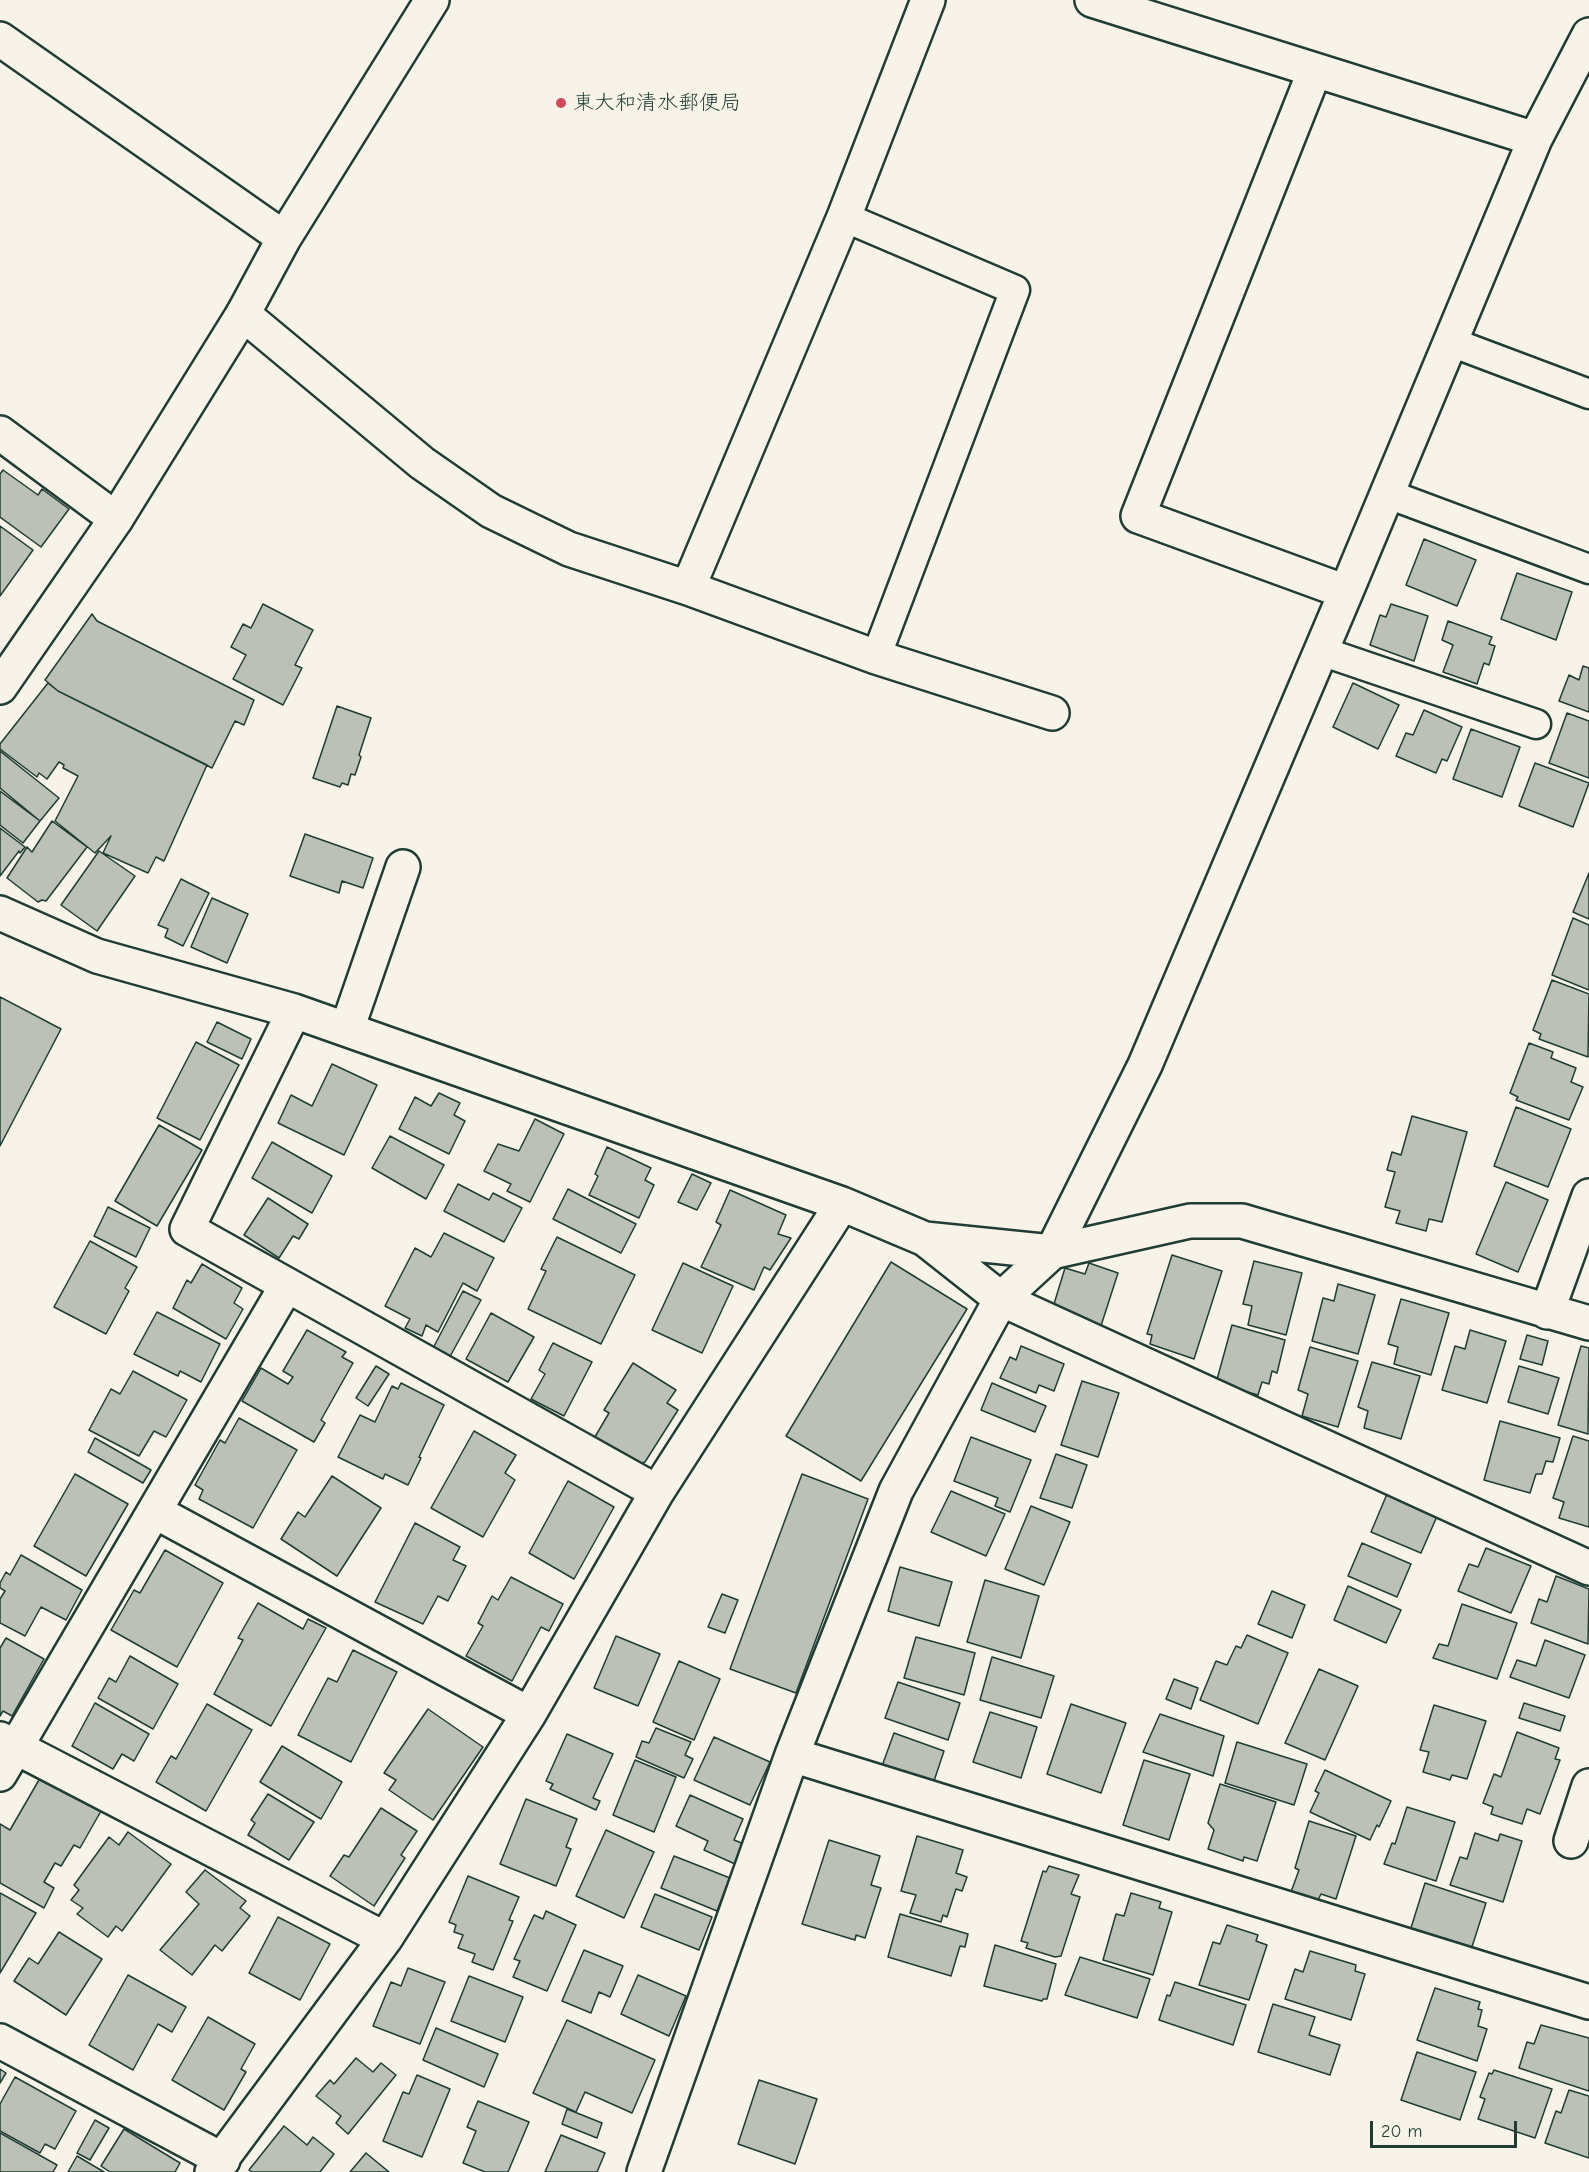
<!DOCTYPE html>
<html>
<head>
<meta charset="utf-8">
<style>
  body { margin:0 }
  #map { position:relative; width:1589px; height:2172px; overflow:hidden; background:#f7f3e8; font-family:"Comic Neue",sans-serif }
  canvas { display:block }
  .scale { position:absolute; left:1370px; top:2121px; width:147px; height:27px; box-sizing:border-box; border:3px solid #1f3d34; border-top:0; padding-left:8px; font-size:18px; line-height:21px; white-space:nowrap; color:#1f3d34; -webkit-text-stroke:4px #f7f3e8; paint-order:stroke }
</style>
</head>
<body>
<div id="map">
<canvas width="1589" height="2172"></canvas>
<div class="scale">20 m</div>
</div>
<script>
const ctx = document.querySelector('canvas').getContext('2d');
ctx.lineJoin = 'round';
function paint(path, color) {
  ctx.fillStyle = color;
  ctx.fill(path, 'evenodd');
}
function toPath(rows) {
  const path = new Path2D();
  for (const r of rows) {
    path.moveTo(r[0], r[1]);
    for (let i = 2; i < r.length; i += 2) path.lineTo(r[i], r[i + 1]);
  }
  return path;
}
function strokePath(path, color, width, dash) {
  ctx.strokeStyle = color;
  ctx.lineWidth = width;
  ctx.lineCap = dash ? 'butt' : 'round';
  ctx.setLineDash(dash || []);
  ctx.stroke(path);
}
function write(font, color, halo, rows, align = 'center') {
  ctx.font = font + ' "Comic Neue","Klee One",sans-serif';
  ctx.lineWidth = 5;
  ctx.setLineDash([]);
  ctx.textBaseline = 'middle';
  ctx.strokeStyle = halo;
  ctx.fillStyle = color;
  for (const [text, x, y, turn = 0] of rows) {
    ctx.save();
    ctx.translate(x, y);
    ctx.rotate((+turn || 0) * Math.PI / 180);
    ctx.textAlign = isNaN(turn) ? turn : align;
    if (halo) ctx.strokeText(text, 0, 0);
    ctx.fillText(text, 0, 0);
    ctx.restore();
  }
}
const building = toPath([
  [3,470,38,495,42,489,69,509,41,547,0,517,0,474,3,470],
  [0,526,33,550,0,596,0,526],
  [1424,539,1476,560,1457,606,1406,585,1424,539],
  [1517,573,1572,592,1556,640,1501,619,1517,573],
  [263,604,313,630,295,665,302,668,283,705,233,679,246,655,231,647,243,624,251,628,263,604],
  [1391,604,1428,616,1414,661,1370,645,1380,615,1386,617,1391,604],
  [92,614,97,621,254,700,244,725,235,721,212,768,58,691,45,680,92,614],
  [1448,621,1492,637,1489,644,1495,646,1489,665,1484,663,1477,684,1443,672,1453,645,1442,640,1448,621],
  [1583,666,1589,668,1589,712,1559,701,1569,675,1579,680,1583,666],
  [48,683,58,691,207,765,164,861,156,857,148,873,103,853,111,836,95,853,55,821,78,776,63,768,64,765,59,762,47,779,39,773,37,777,0,749,0,744,48,683],
  [1353,683,1399,705,1378,749,1333,727,1353,683],
  [337,706,371,718,359,755,361,757,355,775,351,774,348,785,342,783,340,787,313,778,337,706],
  [1424,710,1462,727,1447,761,1442,759,1436,773,1396,756,1406,733,1413,735,1424,710],
  [1567,713,1589,721,1589,778,1549,763,1567,713],
  [1471,729,1520,747,1502,797,1453,779,1471,729],
  [0,751,59,798,40,821,0,788,0,751],
  [1535,763,1589,783,1573,827,1519,806,1535,763],
  [0,791,40,821,23,843,0,825,0,791],
  [52,821,87,847,46,901,42,900,38,902,7,878,27,847,32,852,52,821],
  [0,828,25,847,20,853,19,851,0,876,0,828],
  [305,834,373,858,363,888,342,881,339,893,290,876,305,834],
  [99,851,135,876,97,931,61,905,99,851],
  [1589,873,1589,919,1573,912,1589,873],
  [181,879,209,893,183,946,165,937,168,929,158,925,181,879],
  [212,898,248,914,227,963,191,947,212,898],
  [1573,918,1589,925,1589,990,1552,975,1573,918],
  [1552,980,1589,994,1588,1057,1539,1039,1541,1034,1533,1030,1552,980],
  [0,997,61,1029,0,1146,0,997],
  [217,1022,251,1039,242,1059,207,1042,217,1022],
  [196,1042,239,1065,200,1140,157,1118,196,1042],
  [1529,1043,1553,1052,1551,1058,1576,1068,1571,1082,1583,1087,1569,1120,1516,1100,1518,1097,1510,1093,1529,1043],
  [332,1064,377,1085,344,1155,278,1123,291,1095,312,1106,332,1064],
  [439,1093,460,1103,454,1115,465,1121,449,1154,399,1129,415,1097,431,1106,439,1093],
  [1516,1107,1571,1129,1548,1187,1494,1166,1516,1107],
  [1412,1116,1467,1132,1442,1222,1429,1219,1426,1231,1396,1223,1400,1211,1385,1207,1395,1172,1387,1170,1392,1152,1401,1155,1412,1116],
  [535,1119,564,1134,530,1202,507,1191,511,1184,484,1171,498,1144,519,1151,535,1119],
  [159,1125,202,1150,157,1226,115,1201,159,1125],
  [390,1136,444,1165,426,1199,372,1168,390,1136],
  [272,1142,332,1176,312,1213,252,1178,272,1142],
  [607,1147,651,1168,645,1180,654,1185,639,1218,589,1195,598,1176,595,1174,607,1147],
  [692,1174,711,1183,697,1210,678,1202,692,1174],
  [1506,1182,1548,1200,1518,1272,1476,1254,1506,1182],
  [458,1184,489,1200,493,1193,522,1208,504,1242,444,1211,458,1184],
  [568,1189,636,1224,621,1253,553,1219,568,1189],
  [730,1190,786,1215,778,1234,791,1238,770,1270,764,1267,754,1290,701,1267,721,1225,716,1222,730,1190],
  [268,1198,308,1224,299,1239,293,1236,279,1258,244,1235,268,1198],
  [108,1207,150,1228,136,1257,94,1236,108,1207],
  [444,1233,494,1258,477,1291,463,1283,438,1332,426,1325,422,1336,405,1328,410,1319,385,1306,415,1248,431,1257,444,1233],
  [557,1237,635,1275,601,1344,528,1309,546,1271,541,1269,557,1237],
  [90,1241,137,1267,125,1288,129,1291,106,1334,54,1307,90,1241],
  [1172,1255,1222,1271,1194,1359,1150,1344,1152,1335,1147,1334,1172,1255],
  [1254,1261,1302,1273,1286,1335,1248,1325,1252,1306,1243,1304,1254,1261],
  [891,1262,967,1309,861,1481,786,1436,891,1262],
  [683,1263,733,1286,702,1353,652,1330,683,1263],
  [1089,1263,1118,1273,1099,1332,1053,1317,1057,1305,1054,1304,1065,1268,1085,1274,1089,1263],
  [202,1264,242,1288,234,1303,243,1309,226,1339,173,1308,187,1280,191,1283,202,1264],
  [1338,1284,1375,1295,1358,1354,1312,1341,1323,1298,1334,1301,1338,1284],
  [463,1291,481,1300,447,1362,431,1352,463,1291],
  [1401,1299,1449,1313,1431,1375,1394,1364,1398,1347,1388,1344,1401,1299],
  [157,1312,220,1344,201,1382,180,1371,178,1376,134,1354,157,1312],
  [491,1313,534,1337,508,1382,466,1359,491,1313],
  [1232,1325,1285,1340,1277,1373,1272,1371,1269,1384,1262,1382,1258,1395,1216,1383,1232,1325],
  [307,1330,346,1352,342,1357,353,1363,321,1420,325,1423,314,1442,242,1401,261,1368,288,1384,293,1377,283,1371,307,1330],
  [1470,1330,1506,1341,1487,1403,1442,1390,1455,1346,1465,1349,1470,1330],
  [1527,1335,1548,1341,1542,1365,1520,1359,1527,1335],
  [553,1343,592,1362,564,1416,531,1399,545,1374,539,1370,553,1343],
  [1021,1346,1064,1364,1054,1391,1039,1385,1036,1393,1000,1378,1010,1357,1016,1360,1021,1346],
  [1581,1346,1589,1348,1588,1434,1558,1425,1581,1346],
  [1310,1347,1358,1361,1338,1427,1302,1416,1308,1394,1298,1390,1310,1347],
  [1372,1362,1420,1376,1401,1439,1364,1428,1368,1411,1358,1407,1372,1362],
  [633,1363,676,1390,667,1403,678,1410,645,1462,635,1465,592,1442,609,1413,604,1410,633,1363],
  [376,1366,389,1374,368,1406,356,1398,376,1366],
  [1519,1366,1559,1378,1548,1414,1508,1402,1519,1366],
  [133,1371,187,1400,166,1437,154,1431,139,1456,89,1430,111,1389,120,1394,133,1371],
  [1082,1381,1119,1393,1098,1457,1061,1445,1082,1381],
  [401,1383,444,1405,419,1457,421,1458,408,1485,385,1474,383,1479,338,1457,360,1415,375,1422,392,1386,398,1389,401,1383],
  [992,1383,1046,1406,1035,1432,981,1410,992,1383],
  [239,1418,297,1450,253,1528,199,1499,203,1490,195,1485,220,1440,225,1443,239,1418],
  [1500,1421,1560,1438,1553,1462,1546,1461,1542,1474,1536,1474,1530,1493,1484,1480,1500,1421],
  [474,1431,516,1455,505,1473,515,1480,483,1537,431,1508,474,1431],
  [1573,1436,1589,1441,1589,1527,1559,1518,1564,1502,1553,1498,1573,1436],
  [971,1437,1031,1460,1010,1512,995,1506,998,1498,954,1481,971,1437],
  [95,1438,151,1470,143,1483,88,1452,95,1438],
  [1056,1454,1087,1465,1072,1508,1040,1498,1056,1454],
  [75,1474,128,1504,86,1576,34,1546,75,1474],
  [802,1474,868,1499,796,1693,730,1669,802,1474],
  [332,1476,381,1508,337,1576,281,1539,298,1512,305,1517,332,1476],
  [568,1481,614,1507,574,1579,529,1553,568,1481],
  [951,1491,1005,1514,986,1556,931,1532,951,1491],
  [1387,1494,1438,1514,1421,1553,1371,1532,1387,1494],
  [1031,1506,1070,1522,1044,1585,1005,1569,1031,1506],
  [415,1523,460,1547,453,1560,466,1566,448,1601,438,1596,423,1624,375,1602,415,1523],
  [1362,1543,1411,1564,1397,1597,1348,1576,1362,1543],
  [1486,1548,1531,1566,1511,1613,1458,1591,1469,1564,1478,1567,1486,1548],
  [165,1550,223,1583,177,1667,111,1630,134,1590,140,1593,165,1550],
  [21,1555,82,1590,66,1620,41,1607,25,1636,0,1623,0,1599,5,1591,0,1588,0,1583,6,1572,10,1575,21,1555],
  [900,1567,952,1582,939,1626,888,1611,900,1567],
  [1556,1576,1589,1589,1588,1644,1531,1623,1539,1599,1547,1602,1556,1576],
  [511,1577,563,1604,549,1631,541,1627,512,1681,466,1656,483,1626,478,1623,492,1596,498,1600,511,1577],
  [985,1580,1039,1596,1021,1658,967,1642,985,1580],
  [1348,1586,1401,1610,1386,1643,1334,1620,1348,1586],
  [1272,1591,1305,1605,1292,1638,1258,1624,1272,1591],
  [722,1594,738,1600,725,1633,708,1627,722,1594],
  [258,1603,303,1629,308,1619,326,1628,271,1726,214,1694,243,1640,238,1638,258,1603],
  [1462,1604,1517,1623,1497,1679,1433,1658,1439,1644,1448,1646,1462,1604],
  [1247,1635,1288,1653,1258,1724,1200,1700,1216,1661,1227,1665,1236,1646,1241,1648,1247,1635],
  [616,1636,660,1654,638,1706,594,1688,616,1636],
  [916,1637,975,1653,964,1695,904,1678,916,1637],
  [6,1638,44,1659,12,1716,3,1711,0,1716,0,1648,6,1638],
  [1545,1640,1585,1655,1569,1698,1510,1677,1517,1660,1536,1666,1545,1640],
  [353,1650,397,1672,351,1762,298,1735,328,1678,337,1682,353,1650],
  [130,1656,178,1684,153,1729,98,1698,109,1678,116,1682,130,1656],
  [992,1657,1054,1676,1041,1718,980,1700,992,1657],
  [679,1661,720,1679,694,1740,653,1722,679,1661],
  [1319,1669,1358,1686,1325,1760,1285,1743,1319,1669],
  [1174,1679,1198,1688,1191,1709,1166,1699,1174,1679],
  [898,1682,960,1703,948,1740,885,1718,898,1682],
  [95,1703,149,1734,134,1761,122,1754,113,1769,72,1746,95,1703],
  [1524,1703,1565,1716,1560,1731,1519,1718,1524,1703],
  [207,1704,252,1730,206,1811,156,1782,171,1756,176,1759,207,1704],
  [1071,1704,1126,1723,1101,1793,1047,1774,1071,1704],
  [1434,1705,1486,1721,1467,1779,1452,1775,1450,1780,1423,1772,1429,1752,1420,1750,1434,1705],
  [428,1709,483,1747,433,1820,389,1790,396,1780,384,1773,428,1709],
  [990,1712,1037,1727,1021,1778,973,1762,990,1712],
  [1160,1714,1224,1736,1213,1776,1143,1752,1160,1714],
  [656,1728,691,1742,685,1755,693,1759,684,1778,636,1757,642,1741,649,1743,656,1728],
  [1517,1732,1559,1748,1555,1759,1560,1760,1540,1814,1527,1809,1522,1824,1491,1814,1493,1807,1483,1803,1494,1774,1501,1777,1517,1732],
  [894,1733,944,1751,933,1784,882,1766,894,1733],
  [567,1734,613,1754,593,1798,600,1801,596,1810,550,1789,553,1784,546,1781,567,1734],
  [714,1737,770,1762,750,1805,694,1780,714,1737],
  [1237,1742,1307,1764,1294,1805,1225,1783,1237,1742],
  [282,1746,342,1782,321,1819,260,1782,282,1746],
  [635,1760,676,1777,654,1832,613,1815,635,1760],
  [1144,1760,1190,1774,1169,1840,1123,1825,1144,1760],
  [1325,1770,1391,1801,1379,1827,1377,1825,1370,1840,1310,1812,1319,1793,1315,1791,1325,1770],
  [43,1773,105,1804,80,1848,74,1845,61,1866,55,1863,44,1882,54,1888,44,1908,0,1883,0,1824,10,1830,43,1773],
  [1220,1784,1276,1802,1257,1861,1244,1857,1243,1861,1208,1849,1214,1830,1208,1823,1220,1784],
  [268,1794,314,1822,289,1860,248,1835,255,1823,251,1820,268,1794],
  [690,1795,743,1819,734,1840,744,1844,735,1864,704,1850,708,1841,676,1826,690,1795],
  [526,1799,577,1819,566,1847,571,1849,556,1886,500,1864,526,1799],
  [1407,1807,1455,1822,1436,1881,1384,1864,1392,1843,1395,1844,1407,1807],
  [381,1808,417,1831,401,1855,405,1858,374,1906,330,1876,344,1855,349,1857,381,1808],
  [1309,1821,1356,1836,1336,1899,1321,1894,1318,1900,1291,1892,1299,1870,1295,1868,1309,1821],
  [606,1830,654,1852,624,1918,576,1896,606,1830],
  [128,1832,171,1864,122,1931,116,1926,108,1937,77,1914,83,1908,71,1900,79,1890,74,1885,109,1837,119,1845,128,1832],
  [1475,1833,1498,1841,1500,1834,1522,1841,1503,1902,1450,1885,1460,1857,1467,1859,1475,1833],
  [917,1836,963,1850,956,1873,967,1877,962,1891,956,1889,947,1917,943,1915,941,1922,910,1913,916,1895,901,1891,917,1836],
  [829,1840,880,1856,871,1885,881,1888,865,1938,856,1935,855,1940,802,1924,829,1840],
  [674,1856,730,1878,717,1911,661,1888,674,1856],
  [1049,1866,1079,1875,1071,1894,1080,1897,1061,1956,1055,1957,1026,1948,1028,1943,1021,1941,1043,1871,1046,1872,1049,1866],
  [205,1870,246,1901,240,1908,250,1916,222,1951,215,1945,192,1975,160,1950,199,1904,186,1892,205,1870],
  [468,1876,519,1897,509,1920,513,1921,493,1970,472,1962,475,1954,458,1948,463,1935,454,1932,456,1925,449,1922,468,1876],
  [1425,1883,1486,1903,1471,1950,1410,1931,1425,1883],
  [0,1893,36,1913,0,1973,0,1893],
  [1131,1893,1161,1902,1159,1908,1172,1912,1153,1975,1103,1960,1116,1914,1124,1916,1131,1893],
  [655,1894,712,1917,699,1950,641,1927,655,1894],
  [546,1911,576,1925,547,1991,513,1977,520,1961,514,1959,534,1915,543,1919,546,1911],
  [900,1914,968,1934,965,1947,960,1946,951,1976,888,1957,900,1914],
  [278,1917,330,1944,300,2000,249,1973,278,1917],
  [1227,1925,1258,1935,1256,1941,1267,1945,1249,2000,1199,1985,1213,1942,1220,1944,1227,1925],
  [59,1932,102,1959,66,2015,14,1981,29,1958,38,1964,59,1932],
  [995,1945,1056,1964,1047,1999,1043,1999,1042,2001,984,1986,995,1945],
  [584,1950,623,1966,610,1997,599,1992,591,2013,562,2001,584,1950],
  [1310,1951,1356,1965,1355,1971,1365,1974,1351,2020,1285,1999,1295,1969,1303,1972,1310,1951],
  [1080,1957,1150,1979,1137,2018,1065,1995,1080,1957],
  [408,1968,445,1982,420,2044,373,2026,391,1982,401,1986,408,1968],
  [128,1975,186,2007,172,2032,158,2024,133,2070,89,2045,128,1975],
  [638,1975,686,1996,669,2036,621,2014,638,1975],
  [469,1976,523,1997,505,2042,451,2021,469,1976],
  [1175,1982,1246,2005,1233,2045,1159,2020,1167,1995,1170,1996,1175,1982],
  [1435,1988,1480,2002,1478,2009,1482,2010,1478,2026,1487,2029,1477,2061,1417,2040,1435,1988],
  [1273,2004,1315,2017,1309,2035,1340,2045,1330,2075,1258,2052,1273,2004],
  [208,2017,255,2044,241,2069,246,2072,224,2110,172,2080,208,2017],
  [567,2020,655,2060,632,2113,585,2092,576,2112,533,2093,567,2020],
  [1541,2025,1589,2038,1589,2091,1519,2068,1527,2042,1534,2044,1541,2025],
  [436,2028,498,2054,484,2087,423,2060,436,2028],
  [1417,2052,1476,2072,1460,2120,1401,2100,1417,2052],
  [356,2058,373,2072,381,2063,396,2075,348,2134,336,2123,341,2116,316,2096,330,2080,334,2084,356,2058],
  [0,2069,6,2073,0,2083,0,2069],
  [1494,2070,1552,2089,1535,2138,1478,2119,1485,2099,1480,2097,1489,2073,1492,2074,1494,2070],
  [417,2075,450,2089,422,2157,383,2141,403,2092,409,2094,417,2075],
  [15,2077,76,2111,55,2149,45,2144,40,2153,0,2131,0,2104,15,2077],
  [759,2080,817,2099,795,2164,738,2144,759,2080],
  [1569,2090,1589,2096,1589,2158,1545,2143,1556,2111,1561,2113,1569,2090],
  [478,2101,529,2122,508,2172,485,2172,463,2163,476,2131,467,2127,478,2101],
  [567,2109,602,2123,597,2138,562,2124,567,2109],
  [95,2120,109,2128,90,2160,77,2153,95,2120],
  [284,2126,307,2145,313,2137,334,2154,320,2172,252,2172,249,2170,284,2126],
  [124,2129,180,2163,175,2172,110,2172,101,2166,124,2129],
  [0,2133,57,2165,53,2172,0,2172,0,2133],
  [561,2135,605,2153,597,2172,545,2172,561,2135],
  [366,2153,389,2172,350,2172,366,2153],
  [77,2156,104,2172,68,2172,77,2156]
]);
paint(building, '#bbc1b6');
strokePath(building, '#1f3d34', 1.5);
const lane = toPath([
  [844,217,1015,290,876,657],
  [1451,342,1589,394],
  [1388,494,1589,569],
  [1321,651,1536,724]
]);
const street = toPath([
  [1092,0,1535,139],
  [1315,70,1138,516,1346,592],
  [243,314,422,463,491,511,569,549,688,588,876,657,1052,713],
  [0,433,116,519],
  [688,588,844,217,928,0],
  [0,913,97,956,294,1011,842,1204,925,1239,1052,1252,1190,1221,1242,1221,1589,1323],
  [294,1011,187,1229,657,1492],
  [347,1029,403,867],
  [925,1239,1001,1299,1589,1568],
  [1547,1312,1589,1196],
  [156,1512,529,1714],
  [0,1739,385,1939],
  [792,1755,1589,2002],
  [0,1774,287,1285],
  [1571,1841,1589,1786],
  [0,2041,223,2160],
  [212,2172,385,1939,529,1714,657,1492,842,1204],
  [644,2172,792,1755,896,1491,1001,1299,1052,1252,1145,1065,1346,592,1535,139,1589,35]
]);
const secondary = toPath([
  [0,39,284,238],
  [0,687,116,519,243,314,284,238,432,0]
]);
strokePath(lane, '#1f3d34', 33);
strokePath(street, '#1f3d34', 38);
strokePath(secondary, '#1f3d34', 38);
strokePath(lane, '#f7f3e8', 28);
strokePath(street, '#f7f3e8', 33);
strokePath(secondary, '#f7f3e8', 33);
for (const [x, y, r, color] of [
  [561,103,6,"#d1495b"]
]) {
  const dot = new Path2D();
  dot.arc(x, y, r, 0, 2 * Math.PI);
  ctx.fillStyle = color;
  ctx.fill(dot);
  strokePath(dot, '#f7f3e8', 2);
}
write('21px', '#1f3d34', '#f7f3e8', [
  ["東大和清水郵便局",573,103]
], 'left');
</script>
</body>
</html>
